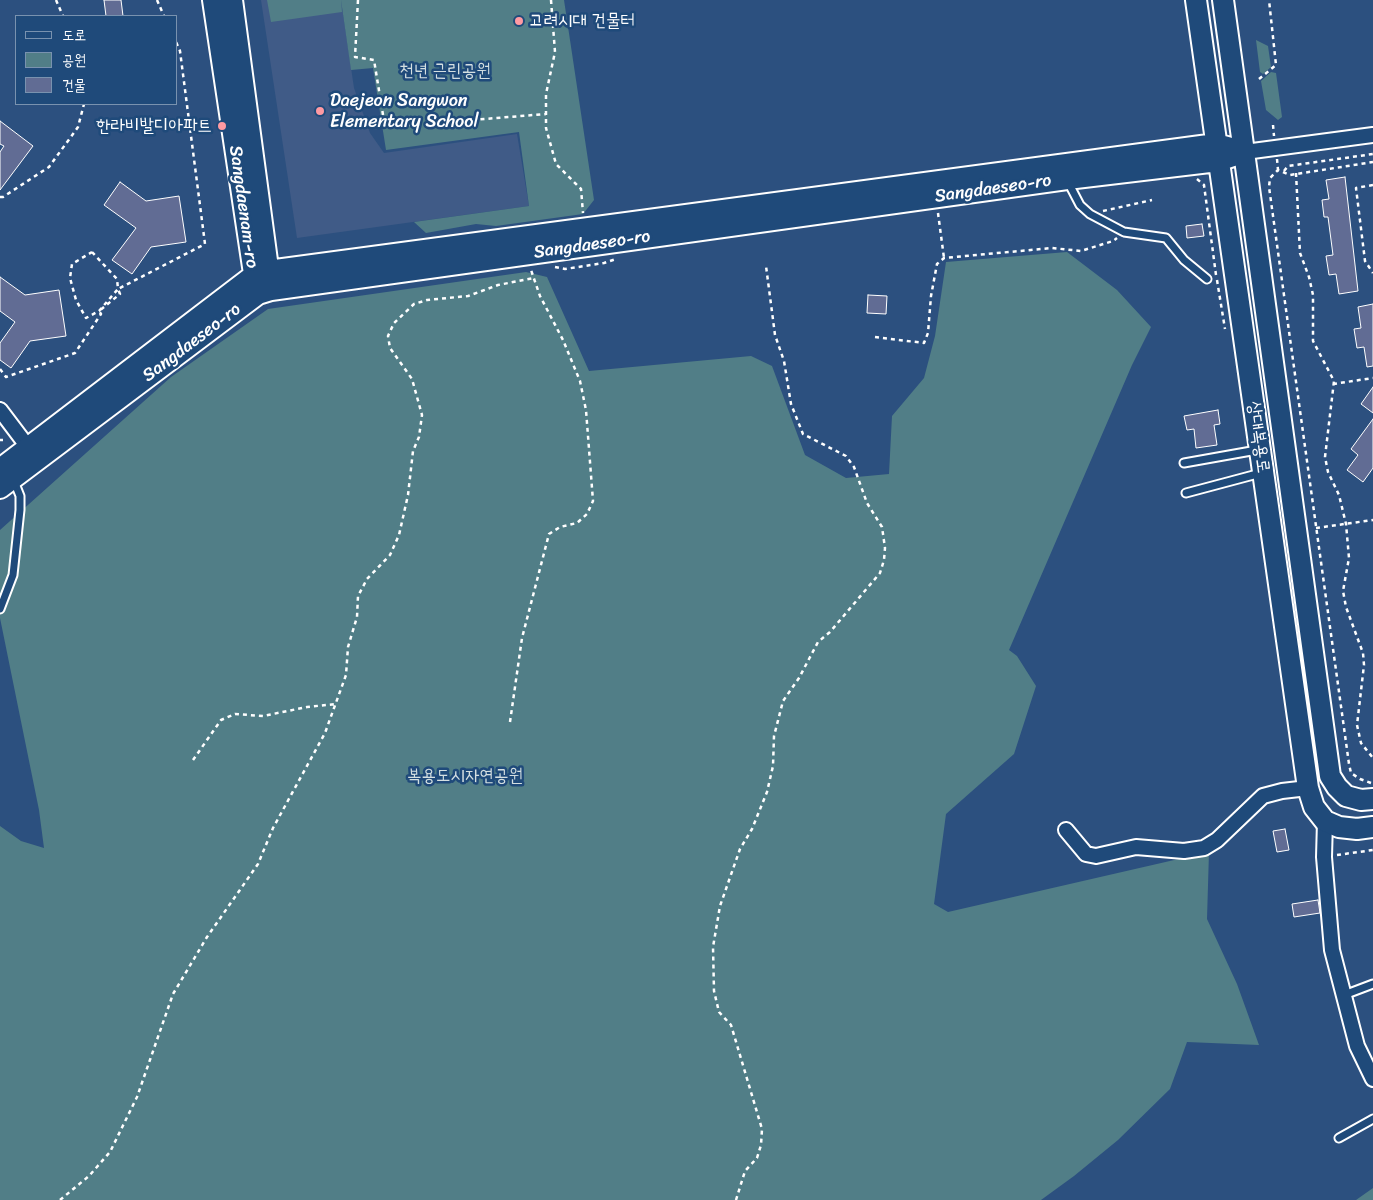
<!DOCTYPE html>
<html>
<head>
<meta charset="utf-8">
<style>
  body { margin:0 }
  #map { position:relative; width:1373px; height:1200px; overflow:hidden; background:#2c507f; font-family:Sriracha,"Poor Story",sans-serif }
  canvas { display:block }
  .legend { position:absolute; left:15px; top:15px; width:162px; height:90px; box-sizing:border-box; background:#1f4a7a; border:1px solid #7992af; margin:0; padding:6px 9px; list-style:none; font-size:15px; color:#fff }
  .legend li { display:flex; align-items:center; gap:10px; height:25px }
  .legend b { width:25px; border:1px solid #7992af }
</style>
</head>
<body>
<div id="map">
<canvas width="1373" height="1200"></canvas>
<ul class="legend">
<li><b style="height:6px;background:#1f4a7a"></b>도로</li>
<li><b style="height:14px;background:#517e87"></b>공원</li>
<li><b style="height:14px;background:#616c94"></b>건물</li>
</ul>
</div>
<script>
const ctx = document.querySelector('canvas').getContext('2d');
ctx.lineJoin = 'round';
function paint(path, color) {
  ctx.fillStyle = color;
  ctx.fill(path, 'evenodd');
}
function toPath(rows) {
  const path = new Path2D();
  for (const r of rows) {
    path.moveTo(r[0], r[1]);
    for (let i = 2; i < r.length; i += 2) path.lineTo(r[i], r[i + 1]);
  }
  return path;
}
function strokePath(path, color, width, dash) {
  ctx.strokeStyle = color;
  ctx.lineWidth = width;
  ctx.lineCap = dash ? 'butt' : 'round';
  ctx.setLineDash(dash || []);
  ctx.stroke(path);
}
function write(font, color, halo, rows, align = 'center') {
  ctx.font = font + ' Sriracha,"Poor Story",sans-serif';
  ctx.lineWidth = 5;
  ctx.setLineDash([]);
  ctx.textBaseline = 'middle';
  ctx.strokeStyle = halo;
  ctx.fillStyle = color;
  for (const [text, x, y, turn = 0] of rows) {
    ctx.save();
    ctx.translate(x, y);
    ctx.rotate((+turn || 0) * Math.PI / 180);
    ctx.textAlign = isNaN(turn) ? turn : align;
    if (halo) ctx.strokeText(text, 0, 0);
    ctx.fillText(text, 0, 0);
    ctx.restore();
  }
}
paint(toPath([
  [261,0,341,0,354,88,370,133,384,153,517,134,529,206,297,238]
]), '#405b87');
paint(toPath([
  [267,0,341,0,342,12,271,22],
  [341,0,564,0,594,200,583,214,496,226,476,224,426,233,414,222,529,206,519,132,386,150,373,68,351,70],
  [1256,40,1268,46,1271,67,1263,74,1260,72],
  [1271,72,1276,73,1282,117,1278,120,1266,110,1261,81],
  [1067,252,1117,290,1151,327,1132,365,1009,650,1017,656,1036,686,1014,754,946,814,934,904,948,912,1209,852,1207,919,1237,984,1259,1045,1187,1042,1170,1089,1118,1140,1074,1176,1041,1200,0,1200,0,826,21,841,44,848,39,810,0,618,0,530,171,377,268,309,526,272,547,277,589,371,751,356,772,366,805,455,846,478,889,474,892,416,924,378,935,336,946,262],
  [1373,1188,1373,1200,1356,1200]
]), '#517e87');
const building = toPath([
  [104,0,121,0,123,16,106,16,104,0],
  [0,121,33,146,0,190,0,152,4,146,0,144,0,121],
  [1345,177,1358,291,1339,294,1336,274,1329,275,1326,256,1333,255,1328,217,1324,217,1322,200,1329,199,1326,180,1345,177],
  [120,182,146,201,179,196,186,242,151,247,132,274,112,260,136,228,104,205,120,182],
  [1202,224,1204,236,1187,238,1186,226,1202,224],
  [0,277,25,295,59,290,66,336,30,341,11,368,0,360,0,343,15,322,0,311,0,277],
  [868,295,887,296,886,314,867,313,868,295],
  [1373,304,1373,366,1367,367,1364,347,1357,348,1354,329,1361,328,1358,307,1373,304],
  [1373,387,1373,413,1361,404,1373,387],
  [1218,410,1220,424,1214,425,1217,445,1196,448,1194,429,1187,430,1184,416,1218,410],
  [1373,419,1373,468,1363,482,1347,470,1358,455,1351,449,1373,419],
  [1285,829,1289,850,1277,852,1273,831,1285,829],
  [1318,900,1320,913,1294,917,1292,904,1318,900]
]);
paint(building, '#616c94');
strokePath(building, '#fff', 1);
const lane = toPath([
  [1068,182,1080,205,1090,214,1124,232,1166,238,1184,260,1207,279],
  [1184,463,1257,450],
  [1186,493,1261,473],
  [0,609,13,575,20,510,20,496,14,481],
  [1344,995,1373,984],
  [1339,1138,1373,1119]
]);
const street = toPath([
  [1245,152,1373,135],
  [0,410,28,447],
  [1325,821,1324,857,1332,950,1357,1046,1373,1079],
  [1066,830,1086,854,1096,856,1136,847,1184,851,1204,848,1217,840,1263,796,1282,791,1308,788]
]);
const secondary = toPath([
  [213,0,256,287],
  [232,0,270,283],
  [1196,0,1308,788,1314,807,1325,821,1339,827,1357,829,1373,827],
  [1223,0,1330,776,1337,787,1346,796,1361,800,1373,799],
  [0,469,253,276,268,271,1216,144,1245,152],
  [0,488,258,294,271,290,1067,179,1218,161,1245,152]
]);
strokePath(lane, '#fff', 11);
strokePath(street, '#fff', 18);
strokePath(secondary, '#fff', 24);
strokePath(toPath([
  [56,0,63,16],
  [157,0,164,16],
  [358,0,355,57,374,60,385,127,546,114],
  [551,0,555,52,546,94,546,128,556,164,581,189,583,213],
  [1259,79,1276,65,1269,0],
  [1273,125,1274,136],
  [1277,159,1278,170],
  [1284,171,1288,166,1373,154],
  [1296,173,1300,253,1309,277,1313,295,1313,341,1334,381,1325,457,1328,472,1339,495,1346,524,1349,558,1343,591,1346,607,1363,653,1364,665,1357,725,1361,743,1373,758],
  [1197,179,1204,185,1216,275],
  [1373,185,1356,188,1365,261,1373,273],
  [0,197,3,197,49,167,78,127,84,104],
  [1103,211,1152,200],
  [938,213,944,258],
  [92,252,117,279,118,289,99,311,86,318,76,300,70,278,72,264,92,252],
  [555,267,565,269,604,263,616,259],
  [1217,280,1225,329],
  [875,337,924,343,928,333,931,296,937,264,944,258,1052,248,1081,251,1113,241,1117,238],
  [0,369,6,377,75,353,101,314,99,311,120,294,118,289,205,244,180,51,176,42],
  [1333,384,1373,378],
  [0,440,3,440],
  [1316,528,1373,520],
  [510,722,522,638,549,534,560,527,577,523,587,514,593,501,586,410,580,381,563,340,540,296,531,270],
  [193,760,221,720,235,714,263,716,307,707,336,704],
  [1371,783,1360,779,1351,773,1349,764,1269,187,1270,178,1278,170,1290,175,1373,162],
  [1337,855,1373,850],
  [60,1200,89,1176,110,1152,137,1097,173,994,207,937,258,864,273,828,325,733,346,675,348,647,357,617,358,596,367,579,390,555,399,535,408,495,413,451,419,437,422,415,412,379,390,348,388,336,394,323,414,304,427,300,468,296,498,285,534,278],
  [736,1200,745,1171,757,1158,761,1145,762,1129,731,1025,719,1012,714,991,713,947,720,906,740,849,752,829,767,792,773,766,774,736,783,701,799,678,818,642,830,632,880,573,884,560,885,548,882,527,867,503,854,467,846,456,803,434,791,404,784,361,775,335,766,266]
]), '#fff', 2.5, [4, 4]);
strokePath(lane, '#1f4a7a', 7);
strokePath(street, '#1f4a7a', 14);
strokePath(secondary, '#1f4a7a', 20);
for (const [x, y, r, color] of [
  [519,21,5,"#ff9aa2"],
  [320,111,5,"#ff9aa2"],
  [222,126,5,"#ff9aa2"]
]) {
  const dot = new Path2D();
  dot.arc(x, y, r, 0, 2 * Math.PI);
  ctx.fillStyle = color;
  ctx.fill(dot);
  strokePath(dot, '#1f4a7a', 2);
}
write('18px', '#fff', '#1f4a7a', [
  ["고려시대 건물터",529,21],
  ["Daejeon Sangwon",330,101],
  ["Elementary School",330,122],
  ["한라비발디아파트",212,126,"right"]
], 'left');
write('18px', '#d4dfe1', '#1f4a7a', [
  ["천년 근린공원",445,71],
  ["복용도시자연공원",465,776]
]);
write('18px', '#fff', '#1f4a7a', [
  ["Sangdaeseo-ro",993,189,-8],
  ["Sangdaenam-ro",243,207,82],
  ["Sangdaeseo-ro",592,245,-8],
  ["Sangdaeseo-ro",192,343,-37],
  ["상대복용로",1258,437,82]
]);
</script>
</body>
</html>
